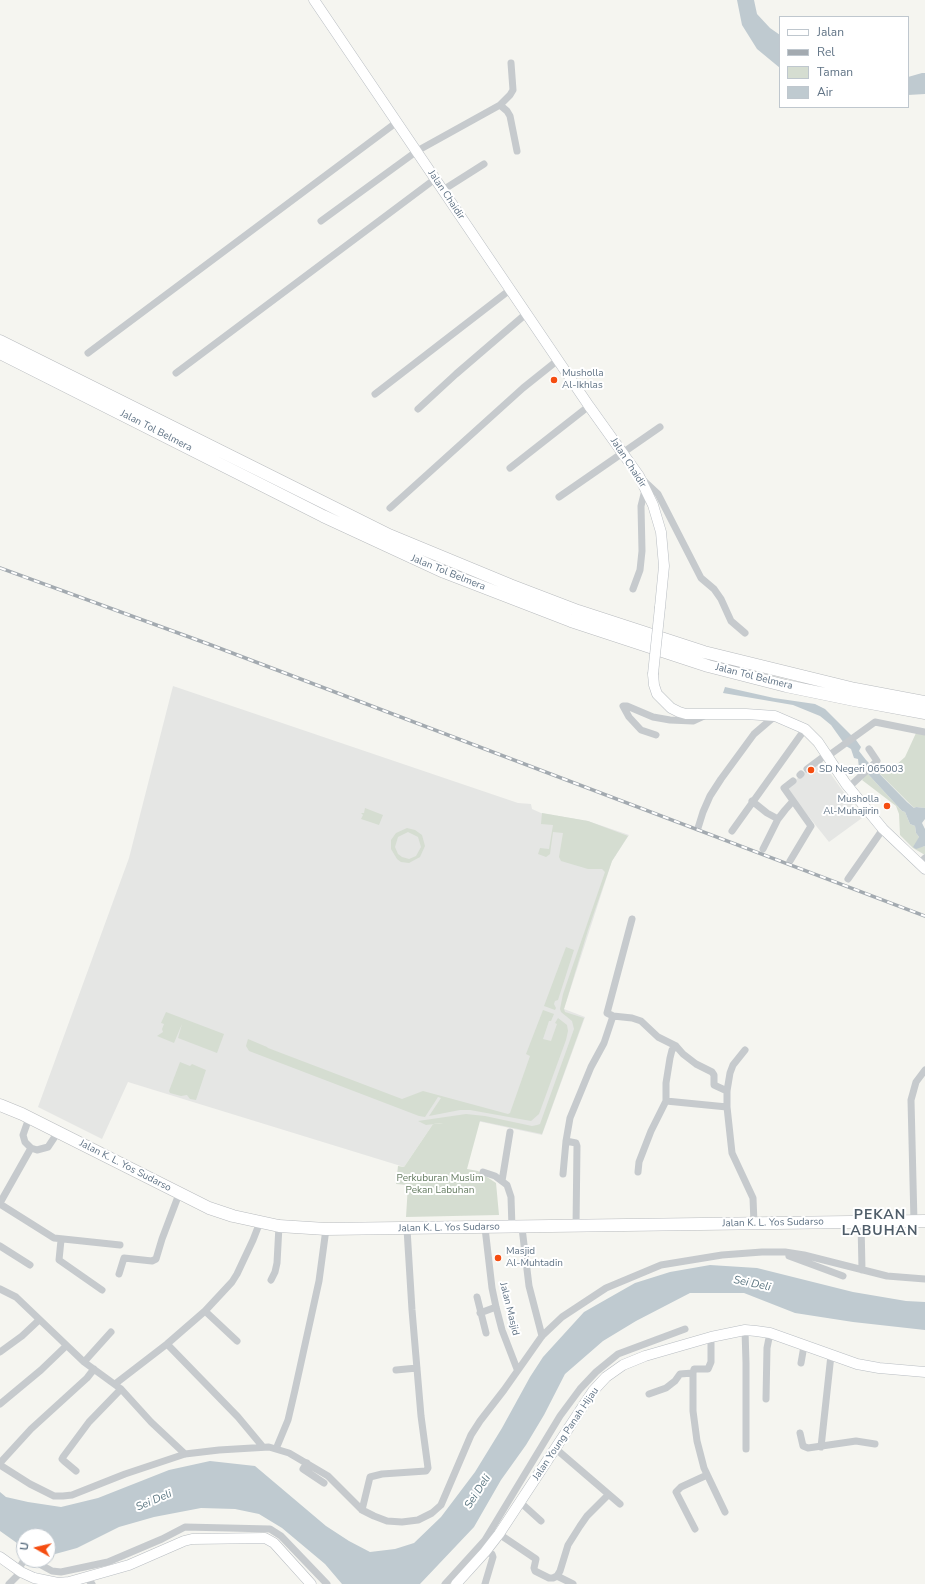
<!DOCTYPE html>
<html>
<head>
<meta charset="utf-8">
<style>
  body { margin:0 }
  #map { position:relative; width:925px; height:1584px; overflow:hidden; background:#f5f5f0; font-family:"Nunito Sans",sans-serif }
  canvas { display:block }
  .legend { position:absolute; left:779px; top:16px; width:130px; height:92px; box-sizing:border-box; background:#fff; border:1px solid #bfc7ce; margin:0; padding:5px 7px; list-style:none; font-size:12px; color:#607385 }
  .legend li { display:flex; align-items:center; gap:8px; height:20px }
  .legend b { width:20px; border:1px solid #bfc7ce }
  .north { position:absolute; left:16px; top:1528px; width:40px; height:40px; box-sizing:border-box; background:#fff; border:1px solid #bfc7ce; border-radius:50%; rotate:278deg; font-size:11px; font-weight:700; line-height:16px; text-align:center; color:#607385 }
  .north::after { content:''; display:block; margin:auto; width:14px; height:18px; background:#f54d10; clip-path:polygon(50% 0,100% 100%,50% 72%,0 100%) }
</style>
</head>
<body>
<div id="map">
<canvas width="925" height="1584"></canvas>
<ul class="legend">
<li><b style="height:5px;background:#fff"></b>Jalan</li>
<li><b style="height:5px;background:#a3aab0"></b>Rel</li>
<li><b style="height:11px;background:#d5ddd1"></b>Taman</li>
<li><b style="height:11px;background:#bfcad0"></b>Air</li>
</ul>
<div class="north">U</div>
</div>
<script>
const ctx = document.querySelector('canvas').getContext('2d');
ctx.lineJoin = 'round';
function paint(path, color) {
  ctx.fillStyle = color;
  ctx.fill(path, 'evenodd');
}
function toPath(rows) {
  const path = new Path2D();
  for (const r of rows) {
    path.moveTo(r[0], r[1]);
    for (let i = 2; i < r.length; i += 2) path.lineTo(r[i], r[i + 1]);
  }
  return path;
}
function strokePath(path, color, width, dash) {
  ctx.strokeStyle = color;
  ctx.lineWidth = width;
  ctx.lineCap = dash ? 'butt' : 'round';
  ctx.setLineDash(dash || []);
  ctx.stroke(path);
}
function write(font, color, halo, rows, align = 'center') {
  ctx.font = font + ' "Nunito Sans",sans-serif';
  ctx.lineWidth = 4;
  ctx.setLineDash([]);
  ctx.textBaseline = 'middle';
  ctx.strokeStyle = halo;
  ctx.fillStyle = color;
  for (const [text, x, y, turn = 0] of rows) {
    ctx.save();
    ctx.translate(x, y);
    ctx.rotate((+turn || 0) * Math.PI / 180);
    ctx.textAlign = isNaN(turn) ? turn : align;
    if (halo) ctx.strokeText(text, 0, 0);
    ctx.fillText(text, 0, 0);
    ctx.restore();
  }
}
paint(toPath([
  [173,686,518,803,531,804,532,809,541,813,588,821,629,835,612,861,564,1009,585,1017,542,1135,468,1119,433,1124,404,1167,128,1082,102,1139,38,1107,129,858],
  [820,759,862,818,829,842,786,788]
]), '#e5e6e4');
paint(toPath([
  [916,733,925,735,925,808,916,807,914,808,874,768,878,769,886,774,905,757],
  [867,773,902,811,905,812,910,824,915,826,916,833,919,837,916,848,925,846,925,855,913,848,900,835,899,814,896,806,862,780],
  [365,808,383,815,379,825,361,819,363,815,361,813,364,813],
  [542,813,588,821,628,836,612,861,588,930,564,1009,565,1012,584,1018,542,1134,480,1121,467,1169,478,1171,496,1183,499,1215,406,1217,408,1185,396,1184,398,1166,404,1167,433,1124,443,1123,426,1125,418,1121,466,1114,485,1116,532,1126,537,1125,540,1124,574,1029,572,1021,561,1012,560,1009,563,994,605,872,602,869,588,869,561,861,559,857,563,833,553,832,550,854,546,857,538,854,540,848,549,849,553,825,541,824],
  [407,828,415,830,422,835,425,846,420,857,409,863,401,862,397,859,391,849,391,840,396,833],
  [408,832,418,837,421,847,416,856,409,859,402,857,398,854,395,847,398,837],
  [566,947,574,950,558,1000,555,1001,554,1004,556,1008,555,1010,544,1006],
  [543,1010,554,1014,551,1021,549,1021,543,1039,551,1041,557,1024,555,1023,558,1018,567,1025,568,1031,566,1040,539,1114,531,1121,470,1110,460,1110,429,1116,441,1098,438,1097,425,1117,419,1116,249,1051,246,1046,248,1039,267,1047,268,1048,402,1099,423,1091,508,1114,510,1113,530,1056,526,1054],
  [166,1012,224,1034,217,1053,178,1038,182,1024,174,1043,157,1036,163,1032,162,1029,164,1024,161,1023],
  [180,1062,190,1066,192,1064,206,1070,196,1100,190,1099,187,1095,181,1096,170,1093,169,1091]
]), '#d5ddd1');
paint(toPath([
  [737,0,754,0,757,14,770,28,780,35,780,68,757,49,742,25],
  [922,73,925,73,925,94,908,95,908,77],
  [725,687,774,698,815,704,825,709,856,740,861,747,859,751,866,760,907,802,914,808,916,807,925,808,925,819,922,823,925,829,925,846,916,849,913,847,919,837,916,833,915,826,910,824,905,812,902,811,867,773,862,771,859,768,858,759,854,758,851,749,846,746,831,725,820,716,793,705,723,693],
  [710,1265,757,1268,853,1292,906,1301,925,1302,925,1330,853,1322,795,1313,744,1293,690,1293,636,1321,603,1341,565,1374,544,1415,526,1445,501,1480,474,1527,420,1584,342,1584,325,1564,282,1528,259,1514,235,1509,201,1508,154,1517,119,1527,77,1548,48,1556,48,1536,24,1536,24,1548,0,1531,0,1492,6,1497,28,1502,61,1507,98,1498,169,1470,210,1461,255,1466,326,1526,349,1541,370,1552,395,1549,414,1543,441,1517,475,1472,502,1428,530,1377,543,1357,584,1312,635,1283,670,1272]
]), '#bfcad0');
const secondary = toPath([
  [314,0,589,406,639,476,653,505,661,532,664,566,660,607],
  [653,674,654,685,657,694,671,708,679,712,686,714,746,714,775,716,805,729,818,742,846,784,883,829,925,869],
  [0,1557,21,1572,34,1578,58,1583,69,1582,129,1565,184,1541,192,1539,265,1538,274,1543,311,1584],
  [456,1584,485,1552,499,1534,593,1391,606,1377,623,1365,645,1356,711,1337,745,1330,756,1331,770,1333,857,1364,879,1368,925,1372]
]);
const highway = toPath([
  [0,341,389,535,510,585,578,611,704,652,855,689,925,702],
  [0,353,323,516,444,572,571,621,708,666,786,686,854,700,925,713],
  [0,1105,22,1114,209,1208,233,1216,279,1226,326,1229,925,1221]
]);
strokePath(secondary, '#b8bdc2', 11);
strokePath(highway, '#b8bbbe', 13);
strokePath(toPath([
  [500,105,507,111,510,116,517,151],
  [443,190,484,164],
  [321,221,417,151,500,105,510,95,513,90,511,63],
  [88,353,397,122],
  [176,373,435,179],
  [375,394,511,289],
  [418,409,456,374,527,313],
  [510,468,589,406],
  [642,479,658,494,701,578,714,589,721,599,731,621,745,633],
  [559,497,660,427],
  [390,508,523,388,558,360],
  [633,589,640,570,642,551,641,506,645,490],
  [656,735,641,730,629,717,623,706,627,706,653,717,670,720,693,721,706,715],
  [828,756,875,722,925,732],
  [807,769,827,754],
  [800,775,801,774],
  [849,787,877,761,869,749],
  [752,801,767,813,778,819],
  [698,828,703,812,710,796,721,779,754,734,775,716],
  [732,831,805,729],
  [763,849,778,819,785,810,793,801],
  [790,861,811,826,784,788,793,781],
  [919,864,925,858],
  [848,879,883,829],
  [632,919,607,1013,613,1016,632,1018,641,1021,658,1037,676,1046,683,1054,696,1064,712,1072,714,1075,714,1085,727,1091],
  [676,1046,672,1050,670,1058,666,1083,666,1101,727,1107],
  [745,1050,733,1065,730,1073,727,1091,727,1107,732,1153,753,1198,754,1223],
  [29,1118,23,1135,25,1142,31,1148,37,1150,48,1147,58,1132],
  [566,1141,576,1143,577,1146,576,1227],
  [483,1172,495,1176,507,1185,511,1197,512,1228],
  [638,1172,639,1162,651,1131,666,1101],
  [563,1174,566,1141,570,1118,591,1067,604,1043,613,1016],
  [502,1181,510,1132],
  [0,1203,31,1148],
  [0,1204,54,1238,120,1245],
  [861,1222,862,1270],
  [914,1222,911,1100,916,1082,925,1070],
  [485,1228,492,1288,496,1307,502,1330,517,1369],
  [522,1228,529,1286,542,1336],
  [61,1240,59,1260,102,1290],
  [0,1246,30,1265],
  [789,1256,843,1276],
  [119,1274,124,1258,152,1261,156,1259,162,1239,179,1194],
  [271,1280,275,1272,277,1263,279,1226],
  [0,1289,16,1297,84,1362,121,1389,151,1422,185,1454],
  [477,1297,486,1333],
  [205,1311,237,1341],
  [480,1313,496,1307],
  [745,1330,746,1363,746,1449],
  [711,1337,711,1362,708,1369,694,1369,693,1373,693,1411,697,1441,704,1468,725,1512],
  [167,1344,238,1417,263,1447],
  [0,1352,22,1336,39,1320],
  [84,1362,111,1332],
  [801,1363,804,1346],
  [396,1370,417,1368],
  [115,1384,167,1344,205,1311,232,1282,237,1274,253,1240,260,1222],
  [649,1394,666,1388,675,1381,680,1374,693,1373],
  [766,1399,767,1348,770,1333],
  [0,1404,41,1370,66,1346],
  [800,1433,803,1446,808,1448,856,1441,875,1444],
  [821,1447,831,1355],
  [276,1449,288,1420,295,1390,319,1281,326,1229],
  [556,1449,620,1504],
  [0,1463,31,1429,87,1378,94,1369],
  [307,1463,303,1469,324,1483],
  [0,1465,30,1484,54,1496,63,1496,72,1495,125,1474,185,1454,219,1450,269,1447,289,1453,328,1476,362,1510,374,1516,387,1521,402,1522,418,1520,432,1513,441,1505,471,1435,480,1421,504,1390,542,1336,562,1317,606,1288,661,1265,722,1255,762,1252,785,1252,804,1255,887,1276,925,1279],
  [76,1471,64,1461,62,1459,63,1457,89,1422,121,1389],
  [520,1502,541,1521],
  [362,1510,370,1477,382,1474,426,1471,428,1468,421,1416,412,1310,407,1229],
  [695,1529,676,1492,681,1487,707,1475],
  [499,1534,536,1559,534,1568,535,1571,549,1578,553,1578,557,1576,560,1571,568,1545,580,1526,587,1516,608,1495],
  [485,1552,492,1554,493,1557,485,1584],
  [32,1560,52,1571,61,1572,108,1562,162,1539,185,1527,270,1529,281,1536,327,1584],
  [18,1570,24,1560],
  [557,1576,573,1584],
  [87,1578,92,1584],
  [9,1584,21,1572],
  [445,1584,485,1540,560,1416,580,1389,596,1372,618,1354,685,1329]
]), '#c6cacd', 7);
strokePath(secondary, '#fff', 10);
strokePath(highway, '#fff', 12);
const rail = toPath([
  [0,568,211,645,925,916]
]);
strokePath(rail, '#a3aab0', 3.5);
strokePath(rail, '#fff', 2, [6]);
const secondaryBridge = toPath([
  [653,674,660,607]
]);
strokePath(secondaryBridge, '#b8bdc2', 11, []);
strokePath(secondaryBridge, '#fff', 10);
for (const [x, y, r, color] of [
  [554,380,4,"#f54d10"],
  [811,770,4,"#f54d10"],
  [887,806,4,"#f54d10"],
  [498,1258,4,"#f54d10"]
]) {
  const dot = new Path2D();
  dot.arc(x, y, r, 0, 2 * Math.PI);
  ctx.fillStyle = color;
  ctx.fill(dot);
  strokePath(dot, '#fff', 1.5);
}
write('10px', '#607385', '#fff', [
  ["Jalan Chaidir",446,195,56],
  ["Jalan Tol Belmera",156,431,27],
  ["Jalan Chaidir",628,463,57],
  ["Jalan Tol Belmera",448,573,22],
  ["Jalan Tol Belmera",754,677,14],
  ["Jalan K. L. Yos Sudarso",125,1166,27],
  ["Jalan K. L. Yos Sudarso",773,1223,-1],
  ["Jalan K. L. Yos Sudarso",449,1228,-1],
  ["Jalan Masjid",509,1309,76],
  ["Jalan Young Panah Hijau",566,1434,-56]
]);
write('10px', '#607385', '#fff', [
  ["Musholla",562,374],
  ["Al-Ikhlas",562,386],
  ["SD Negeri 065003",819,770],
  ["Musholla",879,800,"right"],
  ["Al-Muhajirin",879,812,"right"],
  ["Masjid",506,1252],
  ["Al-Muhtadin",506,1264]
], 'left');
write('10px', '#647b60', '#fff', [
  ["Perkuburan Muslim",440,1179],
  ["Pekan Labuhan",440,1191]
]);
write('italic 11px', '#5c7782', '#fff', [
  ["Sei Deli",752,1284,12],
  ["Sei Deli",478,1492,-57],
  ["Sei Deli",154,1501,-23]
]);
ctx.letterSpacing = '1px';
write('bold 14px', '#4f5d69', '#fff', [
  ["PEKAN",880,1216],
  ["LABUHAN",880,1232]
]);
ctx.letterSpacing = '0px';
</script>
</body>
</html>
